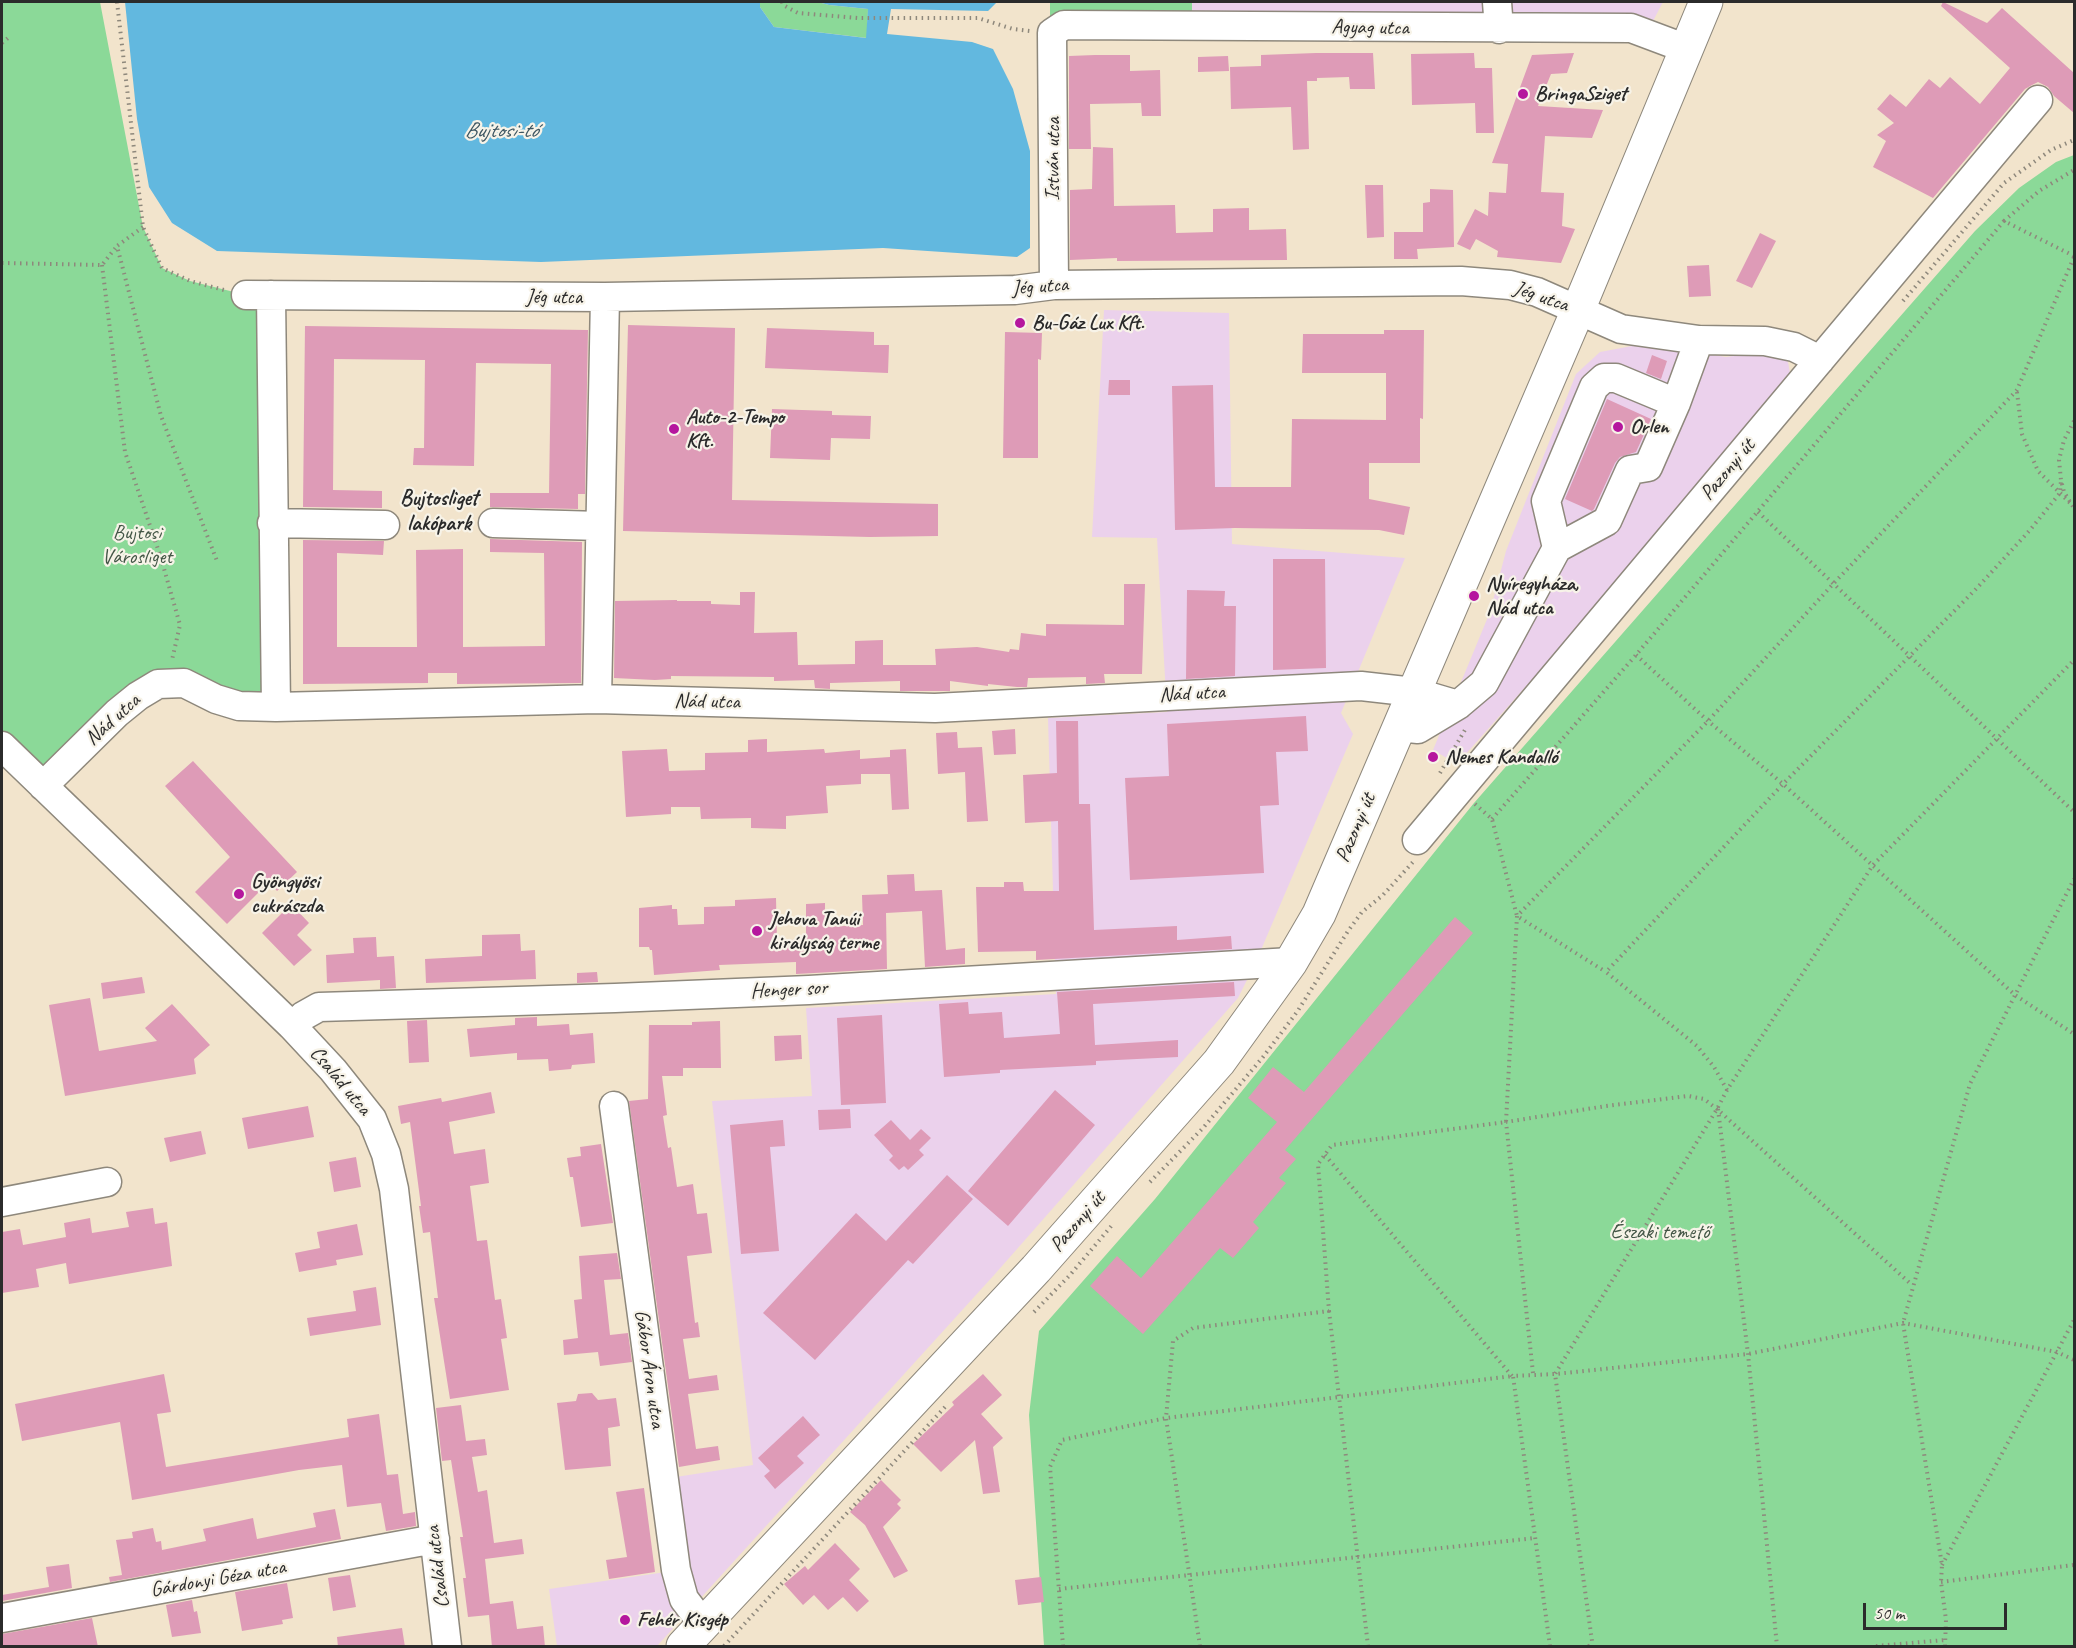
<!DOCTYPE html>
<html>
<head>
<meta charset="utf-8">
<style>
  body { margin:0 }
  #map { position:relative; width:2076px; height:1648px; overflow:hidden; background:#f2e4cc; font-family:Caveat,sans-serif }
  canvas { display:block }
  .frame { position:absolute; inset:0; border:3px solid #2b2b2b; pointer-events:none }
  .scale { position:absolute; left:1863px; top:1603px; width:144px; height:27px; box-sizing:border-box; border:3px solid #2b2b2b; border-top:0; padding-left:8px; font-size:18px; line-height:21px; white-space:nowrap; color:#2b2b2b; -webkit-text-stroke:4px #f7f3e8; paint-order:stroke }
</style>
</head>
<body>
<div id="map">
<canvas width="2076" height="1648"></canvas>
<div class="frame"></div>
<div class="scale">50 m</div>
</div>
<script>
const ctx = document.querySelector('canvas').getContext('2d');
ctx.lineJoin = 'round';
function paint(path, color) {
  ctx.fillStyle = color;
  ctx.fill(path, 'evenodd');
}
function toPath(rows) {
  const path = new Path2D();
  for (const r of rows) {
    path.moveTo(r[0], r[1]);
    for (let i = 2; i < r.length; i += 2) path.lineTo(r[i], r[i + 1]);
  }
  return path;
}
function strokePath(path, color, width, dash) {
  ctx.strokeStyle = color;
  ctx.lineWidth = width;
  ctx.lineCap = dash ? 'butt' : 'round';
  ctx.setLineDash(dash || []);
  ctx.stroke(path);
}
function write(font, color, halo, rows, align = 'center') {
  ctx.font = font + ' Caveat,sans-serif';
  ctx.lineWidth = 4.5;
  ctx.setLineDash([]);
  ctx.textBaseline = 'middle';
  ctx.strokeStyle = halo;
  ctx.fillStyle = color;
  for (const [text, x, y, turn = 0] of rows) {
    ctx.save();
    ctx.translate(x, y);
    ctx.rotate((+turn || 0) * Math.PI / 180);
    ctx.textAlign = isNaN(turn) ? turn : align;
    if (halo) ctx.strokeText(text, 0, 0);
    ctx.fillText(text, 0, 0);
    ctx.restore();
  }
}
paint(toPath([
  [1192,2,1663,2,1653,21,1192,19],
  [1104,310,1229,313,1232,544,1405,558,1341,713,1353,734,1255,964,1238,998,995,1274,657,1646,557,1646,549,1589,673,1571,663,1479,753,1465,712,1101,812,1096,806,1008,1056,994,1048,718,1167,712,1157,538,1092,537],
  [1632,346,1669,348,1726,357,1762,352,1781,355,1788,362,1790,373,1654,542,1457,764,1433,750,1490,612,1506,551,1576,374,1600,352]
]), '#ebd1ec');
paint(toPath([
  [2,2,100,2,143,227,162,268,190,281,246,295,271,295,276,707,158,684,43,786,2,745],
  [760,2,818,2,829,5,868,9,867,38,774,27,760,7],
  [1050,2,1192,2,1192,19,1050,17],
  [2074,155,2074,1646,1044,1646,1029,1415,1039,1331,1155,1199,1474,803,1975,231,2019,188,2056,162]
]), '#8bd998');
paint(toPath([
  [125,2,760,2,760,7,774,27,866,38,868,9,829,5,818,2,997,2,988,11,891,9,887,34,972,42,993,49,1013,89,1030,151,1030,248,1017,257,883,248,541,262,217,251,172,223,149,187,137,119]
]), '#62b8df');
paint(toPath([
  [1943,2,1987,23,2002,8,2074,73,2074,113,2054,96,2048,87,2038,82,2032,85,2025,89,1933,198,1873,167,1886,141,1877,135,1894,123,1877,109,1890,94,1906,107,1929,79,1940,88,1950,77,1980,104,2010,68,1941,6],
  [1316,53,1373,53,1375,89,1350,89,1349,77,1317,78,1317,81,1307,81,1309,149,1293,150,1291,107,1231,109,1230,67,1261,66,1261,55],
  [1474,53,1475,68,1492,68,1494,133,1476,133,1475,103,1412,105,1411,54],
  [1574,53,1567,73,1551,74,1538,106,1603,110,1592,138,1545,136,1541,192,1564,193,1562,226,1575,229,1561,263,1497,257,1498,251,1476,239,1470,250,1457,244,1475,209,1488,216,1489,192,1506,193,1508,164,1492,163,1532,55],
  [1095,55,1130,55,1130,71,1160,70,1161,116,1142,116,1141,103,1090,104,1091,149,1069,149,1069,56],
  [1228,56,1229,71,1198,72,1198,57],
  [1093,147,1113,148,1114,206,1175,205,1176,233,1213,232,1213,209,1249,208,1249,230,1286,229,1287,260,1117,261,1117,258,1070,260,1070,190,1092,189],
  [1365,185,1383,185,1384,237,1367,238],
  [1430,189,1453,190,1454,247,1417,249,1418,259,1394,259,1394,232,1423,232,1423,203,1430,202],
  [1760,233,1776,241,1752,288,1736,281],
  [1709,265,1711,296,1689,297,1687,266],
  [628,325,735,328,732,500,938,504,938,536,870,537,623,531],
  [305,326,588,330,585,494,578,494,578,509,490,507,490,493,549,493,551,364,476,363,474,466,413,465,414,448,424,448,425,360,334,359,333,490,382,491,382,508,303,507],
  [767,328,874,332,874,345,889,345,888,373,765,368],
  [1384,330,1424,330,1423,419,1420,418,1420,463,1369,463,1369,499,1410,507,1404,535,1379,530,1235,528,1175,530,1172,386,1213,385,1215,487,1291,487,1292,419,1386,420,1386,373,1302,373,1303,334,1384,334],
  [1005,332,1042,333,1041,360,1038,359,1038,458,1003,458],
  [1652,355,1667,361,1661,379,1646,373],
  [1109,380,1130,380,1130,395,1108,395],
  [1607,399,1651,419,1636,452,1620,457,1615,463,1594,509,1592,511,1565,499],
  [772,409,832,411,832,415,871,416,870,439,831,438,830,460,770,458],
  [490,539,582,542,581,683,457,684,457,673,428,673,428,683,303,684,303,540,384,541,383,555,337,553,337,647,417,647,416,550,463,549,463,647,545,646,544,553,490,552],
  [1273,559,1325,559,1326,668,1273,670],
  [1124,584,1145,584,1142,674,1104,674,1105,683,1086,684,1086,677,1028,678,1027,687,1017,687,988,684,988,686,950,681,950,691,900,691,900,681,830,683,830,689,815,688,814,680,774,681,774,677,671,676,671,679,655,680,614,678,615,601,677,600,677,601,711,601,711,604,740,605,740,592,755,592,754,633,797,632,798,665,855,664,855,641,883,640,883,665,936,665,935,649,977,647,1009,652,1010,649,1019,650,1021,633,1046,636,1046,624,1124,625],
  [1187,590,1225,591,1224,606,1236,606,1235,676,1186,679],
  [1306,716,1308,751,1276,752,1279,805,1260,806,1264,873,1130,880,1125,778,1169,776,1167,724],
  [1056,721,1078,721,1079,804,1090,804,1094,930,1177,926,1177,940,1231,936,1232,949,1036,960,1036,951,978,952,976,887,1004,887,1004,882,1023,882,1024,891,1059,891,1058,821,1025,823,1023,775,1057,773],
  [1015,729,1016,754,994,755,992,731],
  [957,732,958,748,982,747,988,821,967,822,965,772,938,774,936,733],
  [767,739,767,752,824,749,825,753,860,750,860,759,890,757,890,750,906,749,909,809,892,810,890,774,861,774,861,784,826,786,828,813,786,816,786,829,751,828,751,818,701,819,700,807,671,807,671,814,626,817,622,751,667,749,669,771,705,770,705,753,748,752,748,740],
  [193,761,297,872,277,891,269,882,227,924,195,892,230,857,165,786],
  [914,874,915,891,942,890,946,950,965,948,965,964,925,967,922,911,886,913,887,969,796,974,796,962,719,965,720,970,654,975,652,950,650,950,649,947,639,947,639,908,672,905,672,909,677,909,678,925,704,924,704,907,735,906,735,900,776,898,777,941,806,939,806,904,825,903,825,927,863,925,862,895,888,894,887,875],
  [291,904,309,923,297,935,312,950,294,966,262,933],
  [1455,917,1473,933,1285,1150,1296,1159,1279,1178,1286,1183,1253,1222,1259,1228,1233,1258,1220,1248,1143,1334,1090,1286,1117,1256,1141,1278,1277,1122,1248,1098,1273,1067,1304,1092],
  [520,934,521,951,535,950,536,979,426,983,425,959,482,956,482,935],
  [376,937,377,957,394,956,396,988,380,989,380,980,327,983,326,955,354,953,353,938],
  [597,972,598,982,577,983,577,973],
  [142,977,145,993,103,999,101,983],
  [1234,982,1235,996,1093,1004,1095,1045,1178,1040,1178,1057,1096,1061,1096,1065,1000,1070,1000,1073,944,1077,939,1004,968,1002,969,1014,1002,1012,1004,1038,1060,1034,1057,992],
  [90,998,99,1051,157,1041,145,1028,172,1004,210,1045,194,1059,196,1074,65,1096,49,1005],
  [882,1015,886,1103,841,1105,837,1018],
  [537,1017,537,1026,569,1024,570,1035,593,1033,595,1063,572,1065,571,1069,549,1071,548,1059,517,1060,517,1053,470,1057,467,1029,515,1025,515,1018],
  [427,1020,429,1062,409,1063,407,1021],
  [720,1021,721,1068,683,1068,683,1076,662,1076,667,1115,663,1116,668,1148,671,1147,677,1187,693,1184,697,1214,707,1213,712,1253,687,1256,695,1323,698,1322,700,1337,683,1339,689,1379,717,1375,719,1390,688,1394,696,1449,718,1446,720,1460,679,1467,629,1101,648,1099,649,1025,692,1025,692,1022],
  [801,1035,802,1059,775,1061,774,1036],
  [1055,1090,1095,1125,1008,1226,968,1191],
  [491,1092,495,1113,449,1122,454,1154,485,1149,489,1183,470,1186,477,1241,487,1240,495,1300,501,1299,507,1338,501,1339,509,1390,450,1399,434,1298,438,1298,430,1232,423,1233,419,1206,421,1206,410,1122,401,1124,398,1106,441,1098,442,1102],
  [308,1106,314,1137,248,1149,242,1118],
  [850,1109,851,1128,819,1130,818,1110],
  [783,1120,785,1146,770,1147,779,1251,741,1254,730,1125],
  [891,1120,910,1140,921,1129,931,1138,919,1150,924,1155,908,1170,904,1166,899,1170,889,1160,893,1156,874,1135],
  [201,1131,206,1154,170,1162,164,1138],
  [601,1144,613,1223,581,1227,573,1177,570,1177,567,1158,581,1156,580,1147],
  [356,1157,361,1187,334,1192,329,1162],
  [947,1175,973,1199,913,1264,908,1260,815,1360,763,1313,856,1213,886,1241],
  [153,1208,155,1224,167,1222,172,1266,69,1284,66,1263,36,1269,39,1287,2,1293,2,1232,20,1229,23,1245,66,1237,64,1223,90,1218,92,1233,129,1227,126,1212],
  [357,1224,363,1255,336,1260,337,1265,299,1272,295,1253,320,1248,317,1232],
  [617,1253,621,1279,604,1280,610,1335,628,1333,632,1362,600,1366,598,1352,564,1355,563,1340,578,1338,574,1300,582,1299,579,1256],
  [376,1287,381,1325,310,1336,307,1318,356,1311,353,1291],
  [164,1374,171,1412,157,1414,166,1467,349,1437,347,1419,379,1414,387,1475,398,1474,403,1514,415,1512,416,1526,386,1531,381,1503,347,1507,342,1465,299,1470,132,1500,120,1422,22,1441,15,1404],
  [983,1374,1002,1395,981,1414,1003,1438,993,1447,1000,1492,983,1494,975,1440,941,1472,913,1444,954,1405,952,1402],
  [592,1393,598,1400,616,1398,620,1426,608,1428,611,1466,565,1470,557,1403,576,1401,578,1394],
  [461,1405,466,1441,485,1439,487,1455,472,1457,478,1492,487,1490,494,1543,522,1539,524,1554,485,1559,490,1604,513,1601,517,1629,543,1626,545,1647,492,1647,489,1615,468,1617,463,1578,466,1578,460,1537,463,1537,451,1460,442,1461,436,1408],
  [803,1416,820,1435,797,1456,804,1463,775,1489,764,1476,770,1471,758,1458],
  [881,1480,901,1500,897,1504,901,1508,883,1527,908,1571,894,1578,865,1525,850,1512],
  [644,1488,655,1572,609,1579,606,1560,627,1557,616,1492],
  [335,1509,341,1539,110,1582,109,1577,122,1575,116,1540,133,1538,132,1532,153,1528,156,1542,161,1541,162,1550,206,1541,203,1529,253,1518,257,1539,316,1527,313,1513],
  [835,1543,860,1569,849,1580,869,1601,857,1612,843,1597,828,1610,814,1595,803,1605,784,1584,805,1566,808,1570],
  [69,1564,72,1588,2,1601,2,1595,49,1587,46,1567],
  [350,1575,356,1607,333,1611,328,1578],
  [1041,1577,1044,1602,1018,1605,1015,1580],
  [287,1583,293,1618,282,1620,283,1624,242,1631,235,1592],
  [192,1600,194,1612,197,1611,201,1633,172,1637,166,1605],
  [92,1618,98,1647,2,1647,2,1634],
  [402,1628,405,1647,338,1647,337,1637]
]), '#de9bb7');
const minor = toPath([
  [1497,2,1499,29],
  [1054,285,1052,33,1064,25,1631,28,1687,49],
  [246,295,605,297,1015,290,1054,285,1461,281,1510,285,1537,292,1621,329,1699,340,1765,341,1794,347,1820,360],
  [271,295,276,707],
  [272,523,385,525],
  [493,523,600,526],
  [1557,548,1607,521,1630,470,1648,467,1676,403,1699,340],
  [597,699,605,297],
  [1400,724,1408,728,1418,729,1458,705,1484,683,1557,548,1546,501,1594,387,1604,378,1616,378,1676,403],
  [2,746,292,1026,333,1070,372,1119,386,1154,394,1189,447,1646],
  [43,786,117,713,138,696,158,684,184,683,216,699,239,706,276,707,597,699,935,708,1361,686,1414,692,1458,705],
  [1417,840,2038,100],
  [292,1026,303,1016,319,1007,615,998,809,990,1291,962],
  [614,1106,676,1570,684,1599,703,1624],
  [2,1202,107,1182],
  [2,1618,435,1539]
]);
const major = toPath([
  [683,1646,1036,1269,1219,1062,1291,962,1319,914,1578,310,1706,2]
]);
strokePath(minor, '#8e887c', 31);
strokePath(major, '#8e887c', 35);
strokePath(toPath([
  [117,2,143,227,162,268,190,281,224,290],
  [782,2,783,5,798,13,858,18,978,18,1013,29,1030,31],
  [2,43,8,38],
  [2004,221,2039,191,2074,170],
  [143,227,117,246,161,416,217,561],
  [2,263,102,265,117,246],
  [102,265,125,452,161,558,180,625,172,660],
  [1903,301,2004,183,2051,150,2074,140],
  [2017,392,2022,434,2038,471,2070,503],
  [2074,421,2064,440,2059,460,2061,480,2064,492,2074,508],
  [1758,512,2074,812],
  [1636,655,1708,721,1783,784,2015,995,2074,1034],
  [1440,773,1466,728],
  [1475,804,1492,819,1517,916,1606,972],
  [1492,819,1636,655,2004,221,2074,256],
  [1727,1090,1714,1067,1697,1046,1606,972,1783,784,1977,588,2030,530,2060,493,2061,480],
  [1718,1109,1748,1354,1777,1646],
  [1325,1155,1512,1376],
  [1150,1182,1203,1128,1263,1057,1297,1012,1348,931,1362,912,1383,895,1413,862],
  [1329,1311,1368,1646],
  [1034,1312,1070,1275,1113,1224],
  [1533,1373,1506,1122,1606,1106,1688,1096,1704,1099,1717,1109,1912,1285],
  [1942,1565,2074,1320],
  [1941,1582,2074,1565],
  [1059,1589,1535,1538],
  [724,1646,945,1407],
  [1063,1646,1050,1467,1062,1440,1166,1418,1513,1376],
  [1200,1646,1166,1418,1173,1341,1193,1328,1329,1311,1318,1164,1332,1145,1506,1122,1517,916,1708,721,1834,583,2017,390,2074,257],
  [1550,1646,1513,1376,1555,1374,1748,1354,1903,1323,2057,1352,2074,1360],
  [1589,1646,1592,1641,1555,1374,1717,1109,1727,1090,1873,865,2074,660],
  [1876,1646,1945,1640],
  [1945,1646,1946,1620,1941,1582,1942,1565,1903,1323,1970,1084,2074,879]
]), '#8e887c', 4, [1.5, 4.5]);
strokePath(minor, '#fff', 28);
strokePath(major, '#fff', 33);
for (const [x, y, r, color] of [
  [1523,94,6,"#b5179e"],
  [1020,323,6,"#b5179e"],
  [1618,427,6,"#b5179e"],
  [674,429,6,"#b5179e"],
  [1474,596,6,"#b5179e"],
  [1433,757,6,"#b5179e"],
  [239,894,6,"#b5179e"],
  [757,931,6,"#b5179e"],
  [625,1620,6,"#b5179e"]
]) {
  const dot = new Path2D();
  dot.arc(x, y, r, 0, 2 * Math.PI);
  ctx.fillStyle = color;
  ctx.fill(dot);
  strokePath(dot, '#f7f3e8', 2);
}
write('21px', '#2b2b2b', '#f7f3e8', [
  ["Agyag utca",1370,28,1],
  ["István utca",1053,159,-90],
  ["Jég utca",1040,287,-4],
  ["Jég utca",554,297],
  ["Jég utca",1541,297,19],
  ["Pazonyi út",1728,470,-50],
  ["Nád utca",1192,694,-3],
  ["Nád utca",707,702,1],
  ["Nád utca",113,720,-42],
  ["Pazonyi út",1356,828,-67],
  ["Henger sor",789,990,-3],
  ["Család utca",340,1081,50],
  ["Pazonyi út",1078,1222,-49],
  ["Gábor Áron utca",649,1369,82],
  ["Család utca",438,1567,-97],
  ["Gárdonyi Géza utca",218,1579,-10]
]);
write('bold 21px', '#2b2b2b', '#f7f3e8', [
  ["BringaSziget",1535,94],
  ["Bu-Gáz Lux Kft.",1032,323],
  ["Auto-2-Tempo",686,417],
  ["Kft.",686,441],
  ["Orlen",1630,427],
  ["Nyíregyháza,",1486,584],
  ["Nád utca",1486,608],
  ["Nemes Kandalló",1445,757],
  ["Gyöngyösi",251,882],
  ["cukrászda",251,906],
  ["Jehova Tanúi",769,919],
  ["királyság terme",769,943],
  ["Fehér Kisgép",637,1620]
], 'left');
write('21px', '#435646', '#f7f3e8', [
  ["Bujtosi",137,533],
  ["Városliget",137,557],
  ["Északi temető",1660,1232]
]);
write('italic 22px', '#3c5561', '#f7f3e8', [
  ["Bujtosi-tó",501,131]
]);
write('bold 22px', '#2b2b2b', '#f7f3e8', [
  ["Bujtosliget",439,499],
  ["lakópark",439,524]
]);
</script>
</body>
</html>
